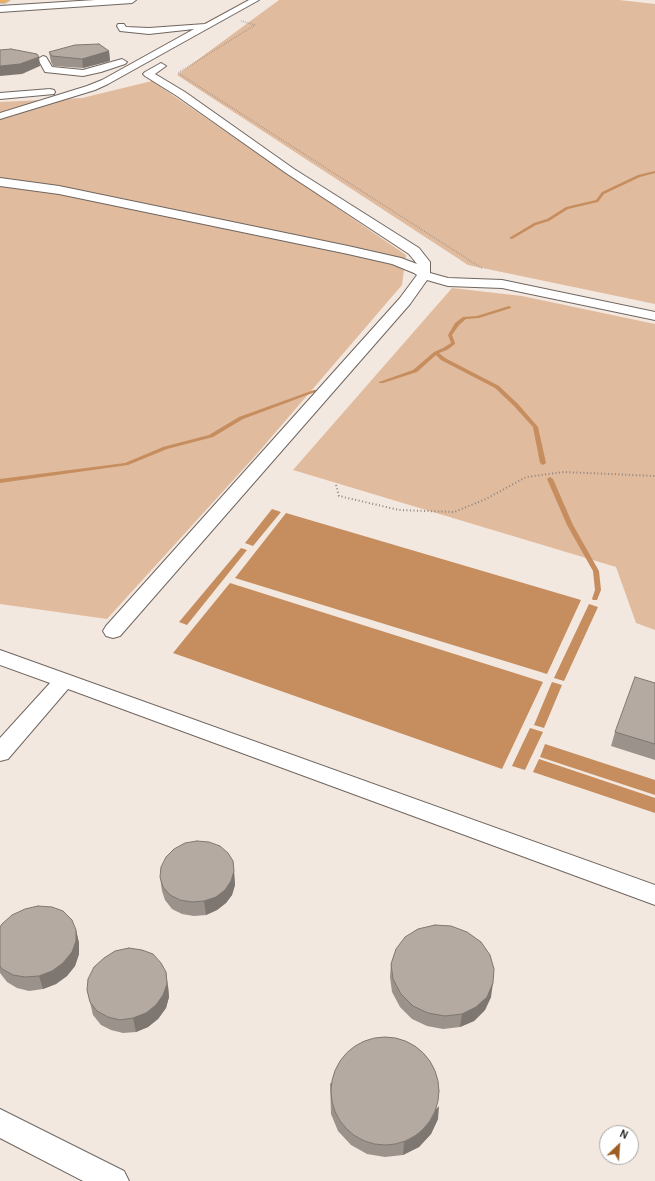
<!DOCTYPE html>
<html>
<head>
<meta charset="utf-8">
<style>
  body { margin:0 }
  #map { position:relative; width:655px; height:1181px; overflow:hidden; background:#f3e8e0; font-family:Karla,sans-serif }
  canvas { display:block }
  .north { position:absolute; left:599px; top:1125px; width:40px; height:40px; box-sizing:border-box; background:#fff; border:1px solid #a7a5a4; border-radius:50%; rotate:25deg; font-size:11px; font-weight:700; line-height:16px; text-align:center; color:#221e1b }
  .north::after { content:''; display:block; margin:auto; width:14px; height:18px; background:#9b5d23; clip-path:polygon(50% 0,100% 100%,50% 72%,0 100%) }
</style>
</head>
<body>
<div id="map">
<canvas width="655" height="1181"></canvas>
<div class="north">N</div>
</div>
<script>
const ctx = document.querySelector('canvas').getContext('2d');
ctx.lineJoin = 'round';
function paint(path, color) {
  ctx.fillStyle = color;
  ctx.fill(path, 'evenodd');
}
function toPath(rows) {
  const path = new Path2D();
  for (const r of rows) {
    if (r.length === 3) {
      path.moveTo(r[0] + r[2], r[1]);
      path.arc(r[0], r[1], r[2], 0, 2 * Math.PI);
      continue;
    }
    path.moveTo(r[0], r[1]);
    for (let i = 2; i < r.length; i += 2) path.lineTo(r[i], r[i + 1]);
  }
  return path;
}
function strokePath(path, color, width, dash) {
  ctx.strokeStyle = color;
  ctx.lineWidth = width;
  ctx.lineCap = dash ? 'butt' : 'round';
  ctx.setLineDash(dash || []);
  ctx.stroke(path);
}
paint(toPath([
  [279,0,619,0,655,4,655,304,468,265,177,75],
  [152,81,406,255,402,285,256,455,107,619,0,604,0,102,82,98],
  [452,288,522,296,655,324,655,630,636,623,616,567,293,470]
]), '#e1bb9e');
paint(toPath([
  [272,509,281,512,253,546,245,543],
  [286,513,581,600,547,674,235,578],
  [241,548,247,550,187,625,179,622],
  [230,583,543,682,502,769,173,653],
  [589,604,598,607,564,681,554,678],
  [552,682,562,685,544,728,534,725],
  [530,728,543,732,525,770,512,766],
  [545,744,655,780,655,795,540,757],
  [539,759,655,798,655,813,533,772]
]), '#c68d5e');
paint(toPath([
  [655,171,655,173,640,177,604,194,598,202,568,209,549,221,536,225,512,239,509,238,534,223,547,219,566,207,596,200,602,192,638,175,655,171],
  [509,306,511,307,511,308,479,318,466,319,459,325,452,335,455,343,455,344,447,350,439,353,445,358,499,386,518,404,538,427,546,463,543,465,540,463,533,427,514,406,495,388,441,360,436,355,417,372,383,383,379,383,379,382,413,370,434,352,443,348,451,343,448,335,455,323,463,317,477,316,509,306],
  [314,390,318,390,318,391,243,419,213,437,167,449,128,465,0,483,0,479,125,463,163,447,209,435,239,417,314,390],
  [550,477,553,479,573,525,599,571,601,590,597,600,593,600,592,599,595,590,593,571,567,525,547,479,550,477]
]), '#c68d5e');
const minor = toPath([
  [95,0,136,0,132,3,0,12,0,6,95,0],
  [249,0,259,0,108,84,95,90,0,119,0,113,87,86,102,80,194,29,149,34,120,31,117,26,118,24,124,24,126,27,149,28,205,24,249,0],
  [43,56,46,57,52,67,83,70,122,59,127,62,125,64,101,72,83,76,45,72,38,59,43,56],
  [161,63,166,66,155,74,185,92,294,169,419,248,430,262,430,273,448,278,502,280,655,312,655,320,502,288,448,286,427,280,410,304,120,636,113,638,106,636,103,631,106,626,400,298,417,275,414,273,392,264,348,254,59,194,0,186,0,178,59,186,348,246,401,258,417,264,409,254,286,173,177,96,145,76,143,74,145,72,161,63],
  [50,89,54,90,55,92,54,94,0,99,0,93,50,89],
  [0,650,655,885,655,905,68,689,8,759,0,761,0,738,50,683,0,665,0,650],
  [0,1109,124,1171,129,1181,83,1181,0,1138,0,1109]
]);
const major = toPath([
  [0,0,10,0,5,3,0,3,0,0]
]);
strokePath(minor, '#70665f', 2);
strokePath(major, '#cac9c8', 2);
strokePath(toPath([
  [241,21,255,25,178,73,483,269]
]), '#8d857f', 1.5, [0.5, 1.5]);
strokePath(toPath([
  [336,485,339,496,399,510,454,512,486,499,526,477,564,472,655,476]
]), '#8d857f', 2, [1, 2.5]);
paint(minor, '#fff');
paint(major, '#e9af67');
paint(toPath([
  [109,51,110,61,83,68,53,66,51,62,49,52],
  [655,683,655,760,611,746,615,732],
  [234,871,235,885,232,895,226,903,217,910,206,915,194,916,182,914,172,909,165,900,162,891,160,877],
  [0,927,76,930,79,943,79,954,75,966,67,976,56,984,43,989,29,991,17,988,7,982,0,973],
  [391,964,491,997,485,1010,474,1021,460,1027,443,1029,427,1026,412,1019,400,1007,392,992,390,977],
  [168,986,169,997,166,1008,158,1019,148,1027,136,1032,123,1033,111,1030,101,1025,93,1015,87,990],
  [330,1083,438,1119,431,1134,419,1147,403,1155,385,1157,367,1154,351,1145,338,1131,331,1114]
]), '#9b928b');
paint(toPath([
  [109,51,110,61,83,68,82,59],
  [39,57,40,66,22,74,0,76,0,66],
  [234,871,235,885,232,895,226,903,217,910,206,915,204,901],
  [76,930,79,943,79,954,75,966,67,976,56,984,43,989,39,976],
  [166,972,168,986,169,997,166,1008,158,1019,148,1027,136,1032,133,1018],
  [493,983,491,997,485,1010,474,1021,460,1027,462,1014],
  [439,1106,438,1119,431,1134,419,1147,403,1155,404,1142]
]), '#7e7771');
const building = toPath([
  [99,44,109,51,82,59,52,56,49,52,75,45,99,44],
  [11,49,37,54,39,57,20,64,0,66,0,50,11,49],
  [635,677,655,683,655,744,615,732,635,677],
  [197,841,209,842,220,846,228,853,233,861,234,871,231,881,225,890,216,897,204,901,192,902,180,900,170,895,163,887,160,877,161,867,166,857,174,849,185,843,197,841],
  [38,906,52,907,63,911,72,920,76,930,76,941,72,952,63,963,52,971,39,976,25,977,13,975,2,969,0,966,0,927,2,924,12,915,25,909,38,906],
  [435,925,451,926,467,932,481,942,490,955,494,969,493,983,487,997,476,1007,462,1014,445,1016,428,1013,413,1006,401,994,393,979,391,964,396,949,405,937,418,929,435,925],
  [129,948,142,950,153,954,161,963,166,972,167,984,163,995,156,1005,146,1013,133,1018,120,1020,108,1017,97,1011,90,1002,87,990,88,979,94,967,104,958,115,951,129,948],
  [385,1091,54]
]);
paint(building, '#b4aaa2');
strokePath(building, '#7e7771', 1);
</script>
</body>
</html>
